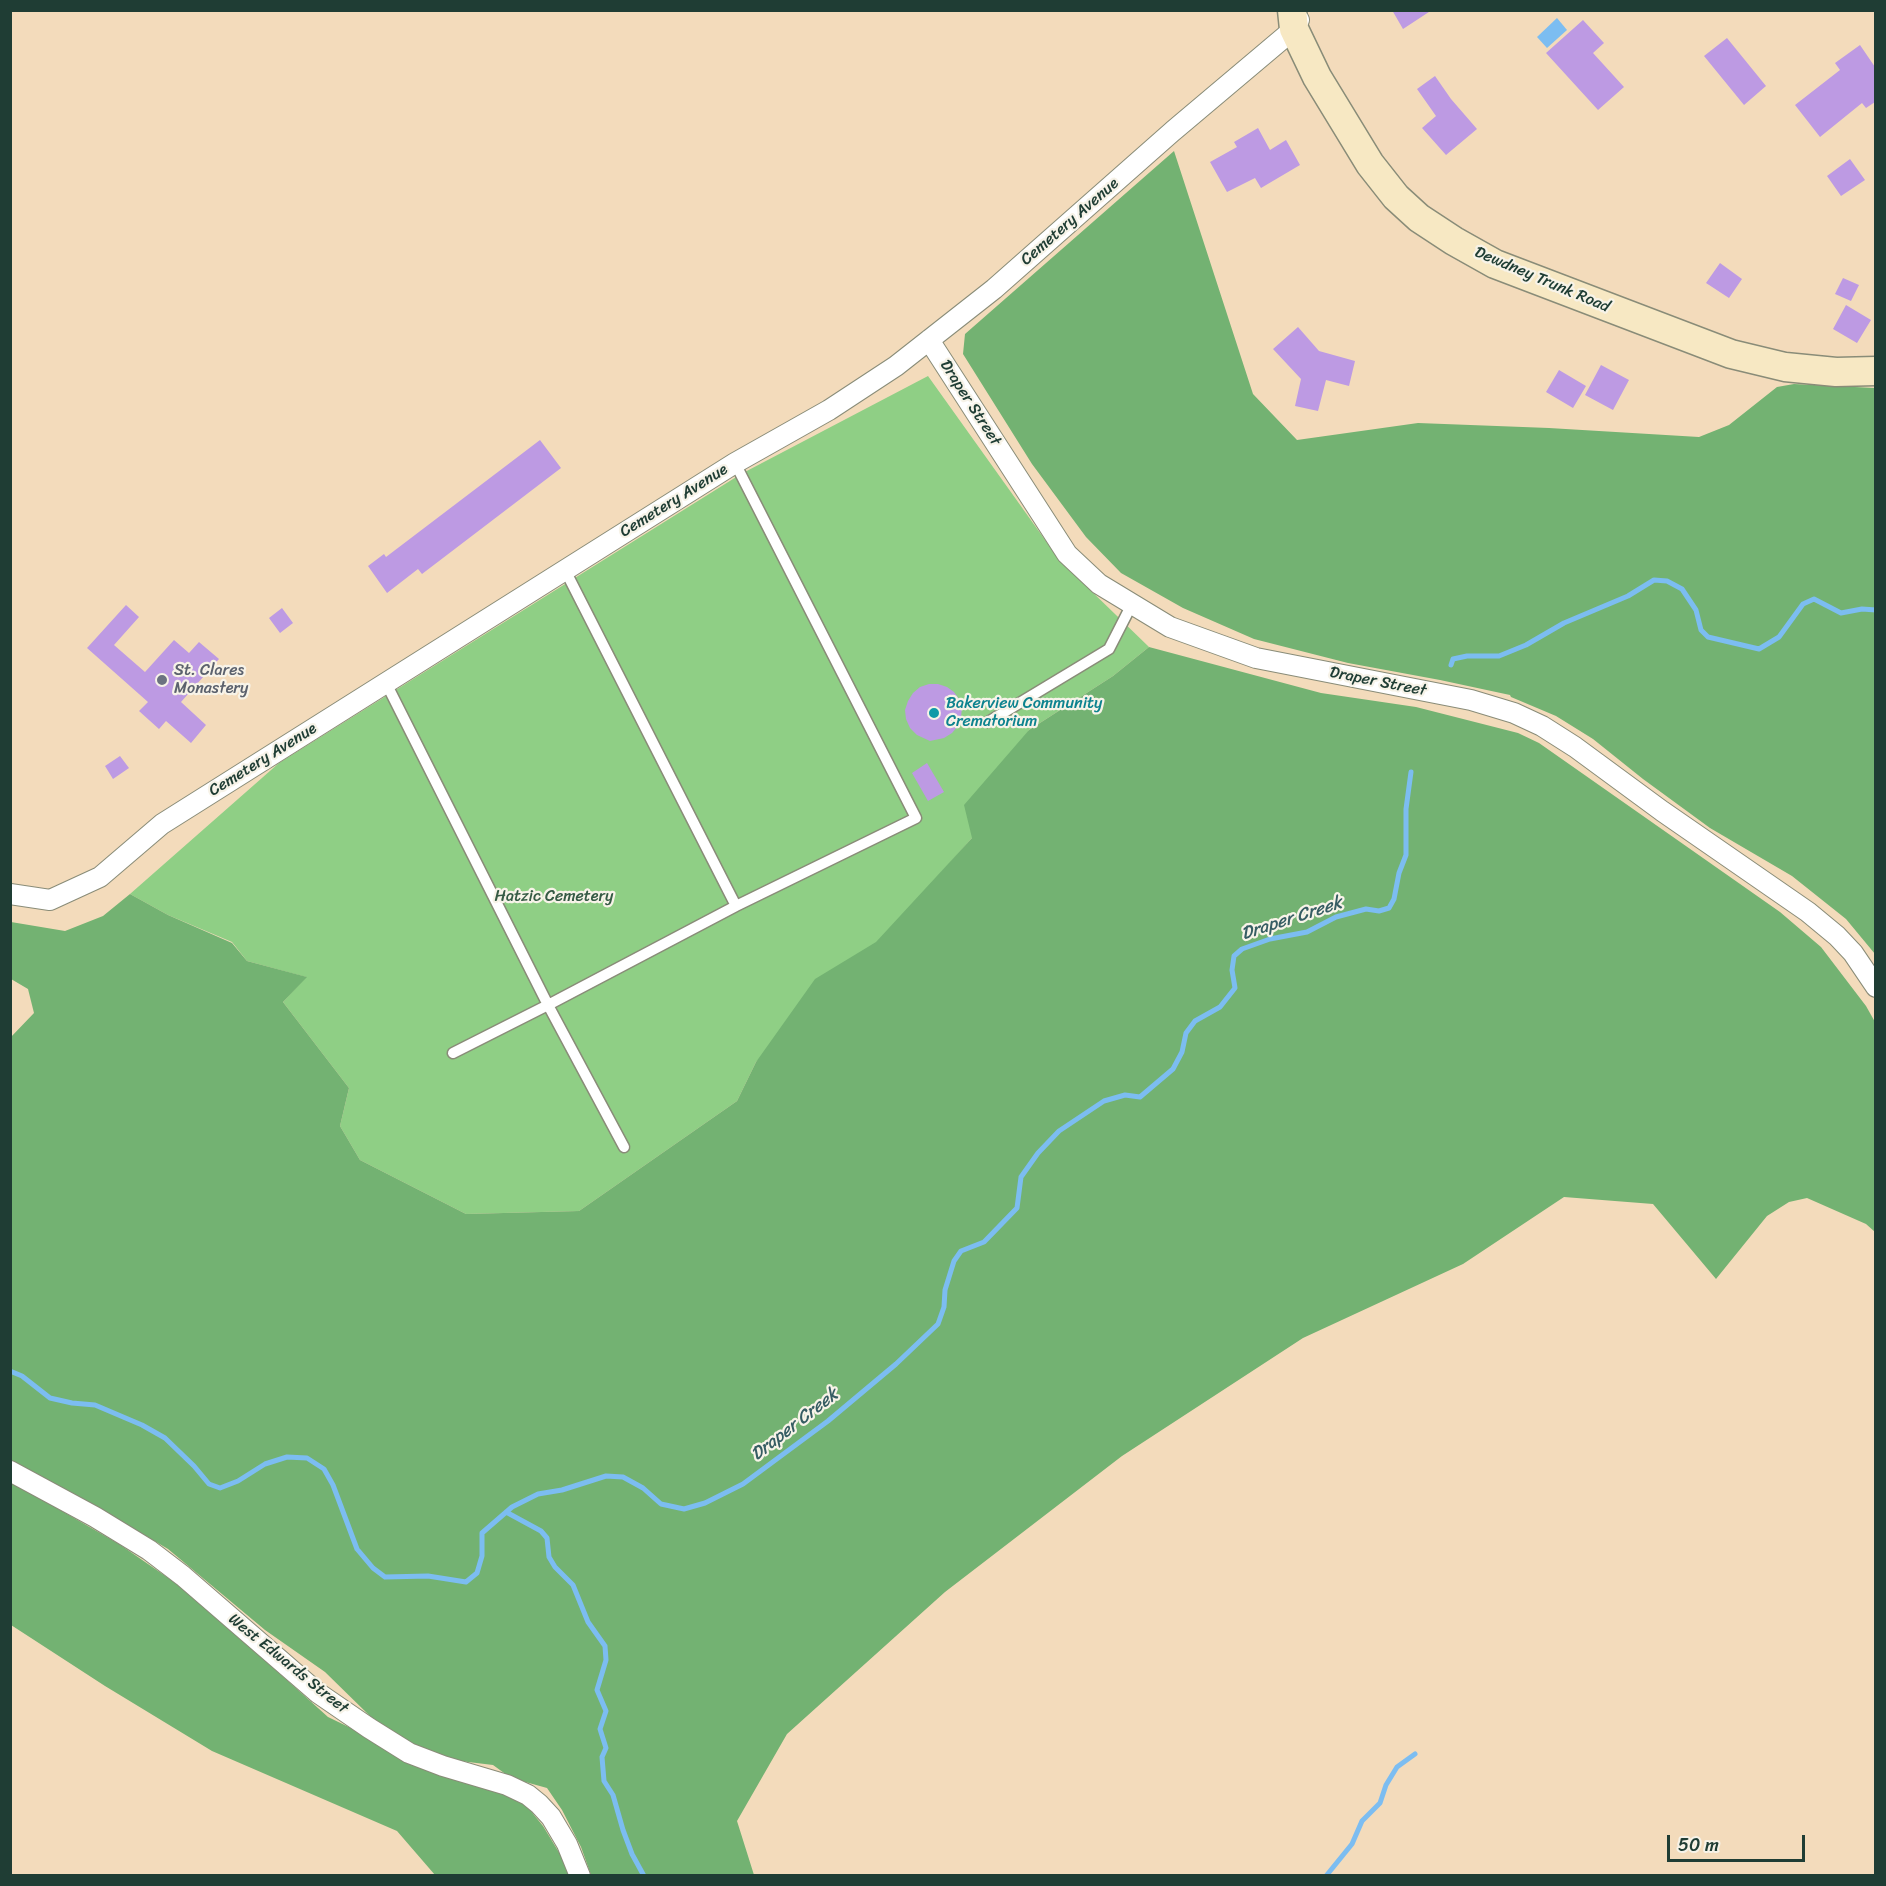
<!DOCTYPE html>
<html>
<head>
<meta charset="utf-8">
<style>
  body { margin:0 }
  #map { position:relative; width:1886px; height:1886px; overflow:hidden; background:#f3dbbb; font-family:Sriracha,sans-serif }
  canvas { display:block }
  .frame { position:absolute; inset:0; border:12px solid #1f3d34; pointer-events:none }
  .scale { position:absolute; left:1667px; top:1835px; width:138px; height:27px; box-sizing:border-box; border:3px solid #1f3d34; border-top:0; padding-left:8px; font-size:18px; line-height:21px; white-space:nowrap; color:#1f3d34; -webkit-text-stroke:4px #f7f3e8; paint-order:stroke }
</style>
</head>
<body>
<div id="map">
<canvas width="1886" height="1886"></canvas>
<div class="frame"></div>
<div class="scale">50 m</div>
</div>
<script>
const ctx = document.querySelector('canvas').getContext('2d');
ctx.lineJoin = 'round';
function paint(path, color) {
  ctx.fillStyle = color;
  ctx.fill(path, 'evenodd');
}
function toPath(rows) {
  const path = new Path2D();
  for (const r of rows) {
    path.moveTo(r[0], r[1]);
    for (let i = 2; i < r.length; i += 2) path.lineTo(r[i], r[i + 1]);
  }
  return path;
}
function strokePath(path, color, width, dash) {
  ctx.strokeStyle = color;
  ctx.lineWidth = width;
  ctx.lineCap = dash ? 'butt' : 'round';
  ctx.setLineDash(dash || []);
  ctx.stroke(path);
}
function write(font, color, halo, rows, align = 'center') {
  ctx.font = font + ' Sriracha,sans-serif';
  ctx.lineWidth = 4.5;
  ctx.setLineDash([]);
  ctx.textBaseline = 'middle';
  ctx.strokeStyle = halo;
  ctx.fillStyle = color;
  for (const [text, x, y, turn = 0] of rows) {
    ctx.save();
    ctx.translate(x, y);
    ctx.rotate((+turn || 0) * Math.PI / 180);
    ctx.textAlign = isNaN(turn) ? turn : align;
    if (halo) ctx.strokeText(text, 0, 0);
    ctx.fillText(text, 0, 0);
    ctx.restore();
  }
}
paint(toPath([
  [928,376,1053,551,1082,582,1149,647,1113,676,1029,730,972,838,883,938,756,1062,737,1101,579,1211,466,1214,360,1160,340,1126,349,1088,283,1002,306,977,247,961,232,942,168,915,130,894,279,763,741,474]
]), '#8fcf85');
paint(toPath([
  [1174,151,1253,394,1297,440,1418,423,1549,428,1699,437,1729,425,1777,387,1794,384,1875,388,1875,954,1846,919,1792,876,1710,828,1643,779,1593,739,1556,716,1511,697,1510,695,1440,680,1348,663,1254,639,1183,608,1121,573,1086,537,1032,464,963,354,965,334],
  [1149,647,1321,693,1416,707,1518,733,1539,743,1780,912,1821,947,1866,1006,1875,1022,1875,1232,1866,1224,1807,1198,1789,1202,1767,1216,1716,1279,1653,1204,1564,1197,1463,1264,1303,1338,1122,1456,945,1592,787,1734,737,1821,754,1875,591,1875,581,1847,562,1810,547,1788,511,1778,493,1765,460,1761,412,1746,372,1718,325,1672,265,1630,168,1549,114,1517,28,1472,11,1460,10,1038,34,1013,28,989,11,979,11,922,65,931,103,916,130,894,168,915,232,943,247,961,307,977,283,1002,349,1088,340,1126,360,1160,466,1214,579,1211,737,1101,756,1062,815,979,876,942,972,838,964,805,1029,730,1113,676],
  [10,1481,119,1544,177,1584,219,1619,328,1717,357,1731,403,1761,440,1775,503,1791,526,1805,543,1826,566,1864,570,1875,435,1875,397,1831,212,1751,105,1686,11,1625]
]), '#73b272');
paint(toPath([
  [1557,18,1567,30,1547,48,1537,37]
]), '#7cbdf1');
strokePath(toPath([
  [1451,665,1453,659,1467,656,1499,656,1526,645,1564,623,1628,596,1654,580,1667,581,1682,589,1696,610,1701,630,1708,637,1759,649,1779,637,1803,604,1814,599,1841,613,1862,609,1876,610],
  [10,1371,22,1376,50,1398,72,1403,95,1405,142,1425,165,1438,194,1466,209,1484,220,1488,238,1481,265,1464,287,1457,307,1458,324,1469,333,1485,357,1549,373,1568,385,1577,428,1576,466,1582,477,1573,482,1556,482,1533,512,1507,538,1494,562,1490,606,1476,623,1477,643,1488,661,1504,684,1509,705,1503,743,1484,828,1421,896,1364,938,1324,944,1307,945,1290,954,1261,961,1251,984,1242,1017,1208,1021,1177,1038,1153,1059,1131,1104,1101,1125,1095,1140,1097,1173,1069,1182,1052,1186,1033,1195,1021,1220,1007,1235,988,1232,970,1234,956,1242,949,1270,939,1307,932,1336,917,1366,909,1379,911,1389,908,1394,899,1399,873,1406,855,1406,809,1411,772],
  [506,1512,541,1531,547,1538,549,1557,555,1567,573,1585,588,1622,605,1646,606,1660,597,1690,606,1711,600,1729,606,1748,602,1757,604,1781,613,1795,623,1830,632,1854,644,1876],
  [1326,1876,1352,1844,1362,1821,1380,1803,1386,1785,1397,1767,1415,1754]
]), '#7cbdf1', 5);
paint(toPath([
  [1392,10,1432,10,1403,29],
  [1583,20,1604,43,1593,53,1624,87,1598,110,1546,53],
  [1727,38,1766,86,1744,105,1704,56],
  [1860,45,1875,67,1875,102,1866,108,1862,103,1820,137,1795,105,1840,70,1835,63],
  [1435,76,1451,99,1477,129,1446,155,1422,128,1436,116,1417,89],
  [1258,128,1270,150,1286,140,1300,165,1261,188,1255,178,1227,192,1210,162,1237,147,1234,142],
  [1850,159,1865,180,1841,196,1827,176],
  [1720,263,1742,279,1729,298,1706,283],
  [1843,278,1859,285,1851,301,1835,294],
  [1846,305,1871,320,1857,343,1833,329],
  [1298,327,1319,351,1355,361,1349,386,1326,380,1318,411,1295,406,1301,379,1273,349],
  [1601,365,1629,380,1613,410,1585,395],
  [1559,370,1586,386,1573,408,1546,392],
  [540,440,561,468,422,574,418,569,387,593,368,566,384,554,386,557],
  [126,605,139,617,114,645,145,672,174,640,189,653,199,642,219,659,181,702,206,725,191,743,166,721,159,729,139,711,148,702,87,648],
  [282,608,293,623,280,633,269,618],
  [929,684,938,684,947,687,954,692,959,699,962,708,961,717,958,726,952,733,944,738,930,741,917,735,910,728,906,719,905,710,908,701,913,693,920,687],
  [120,756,129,768,113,779,105,766],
  [927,763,944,792,928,801,912,773]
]), '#bd9ae3');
const service = toPath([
  [565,570,736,906,916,818,735,463],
  [386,683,548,1005,624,1147],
  [988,722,1109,649,1132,604],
  [453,1053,548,1005,736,906]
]);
const minor = toPath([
  [929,340,1067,554,1099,584,1170,627,1256,658,1471,700,1514,713,1542,726,1575,747,1662,811,1808,912,1837,936,1853,953,1876,987],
  [10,894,50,900,100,877,162,824,735,463,829,410,896,366,994,289,1173,131,1294,29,1299,20],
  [10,1471,95,1517,149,1550,183,1576,318,1693,369,1728,409,1753,443,1766,507,1785,528,1795,539,1804,551,1817,567,1844,580,1876]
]);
const secondary = toPath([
  [1292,10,1294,29,1317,77,1370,164,1396,197,1419,218,1454,241,1495,264,1731,354,1785,367,1836,372,1876,371]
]);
strokePath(service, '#898c78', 13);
strokePath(minor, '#898c78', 22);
strokePath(secondary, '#898c78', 31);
strokePath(service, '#fff', 10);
strokePath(minor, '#fff', 20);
strokePath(secondary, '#f7e8c3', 28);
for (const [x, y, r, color] of [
  [162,680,6,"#6b7280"],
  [934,713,6,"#0f9aa8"]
]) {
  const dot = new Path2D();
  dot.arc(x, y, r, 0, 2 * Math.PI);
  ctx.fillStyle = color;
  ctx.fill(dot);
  strokePath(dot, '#f7f3e8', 2);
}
write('16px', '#1f3d34', '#f7f3e8', [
  ["Cemetery Avenue",1070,222,-41],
  ["Dewdney Trunk Road",1542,280,23],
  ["Draper Street",970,403,57],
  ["Cemetery Avenue",674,501,-32],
  ["Draper Street",1378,682,11],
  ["Cemetery Avenue",263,760,-32],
  ["West Edwards Street",288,1664,39]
]);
write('16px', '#5b616d', '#f7f3e8', [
  ["St. Clares",174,671],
  ["Monastery",174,689]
], 'left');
write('16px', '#0d838f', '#f7f3e8', [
  ["Bakerview Community",946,704],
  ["Crematorium",946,722]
], 'left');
write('16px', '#355a44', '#f7f3e8', [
  ["Hatzic Cemetery",554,897]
]);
write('italic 18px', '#365d63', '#f7f3e8', [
  ["Draper Creek",1292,919,-18],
  ["Draper Creek",795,1425,-38]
]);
</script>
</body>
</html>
